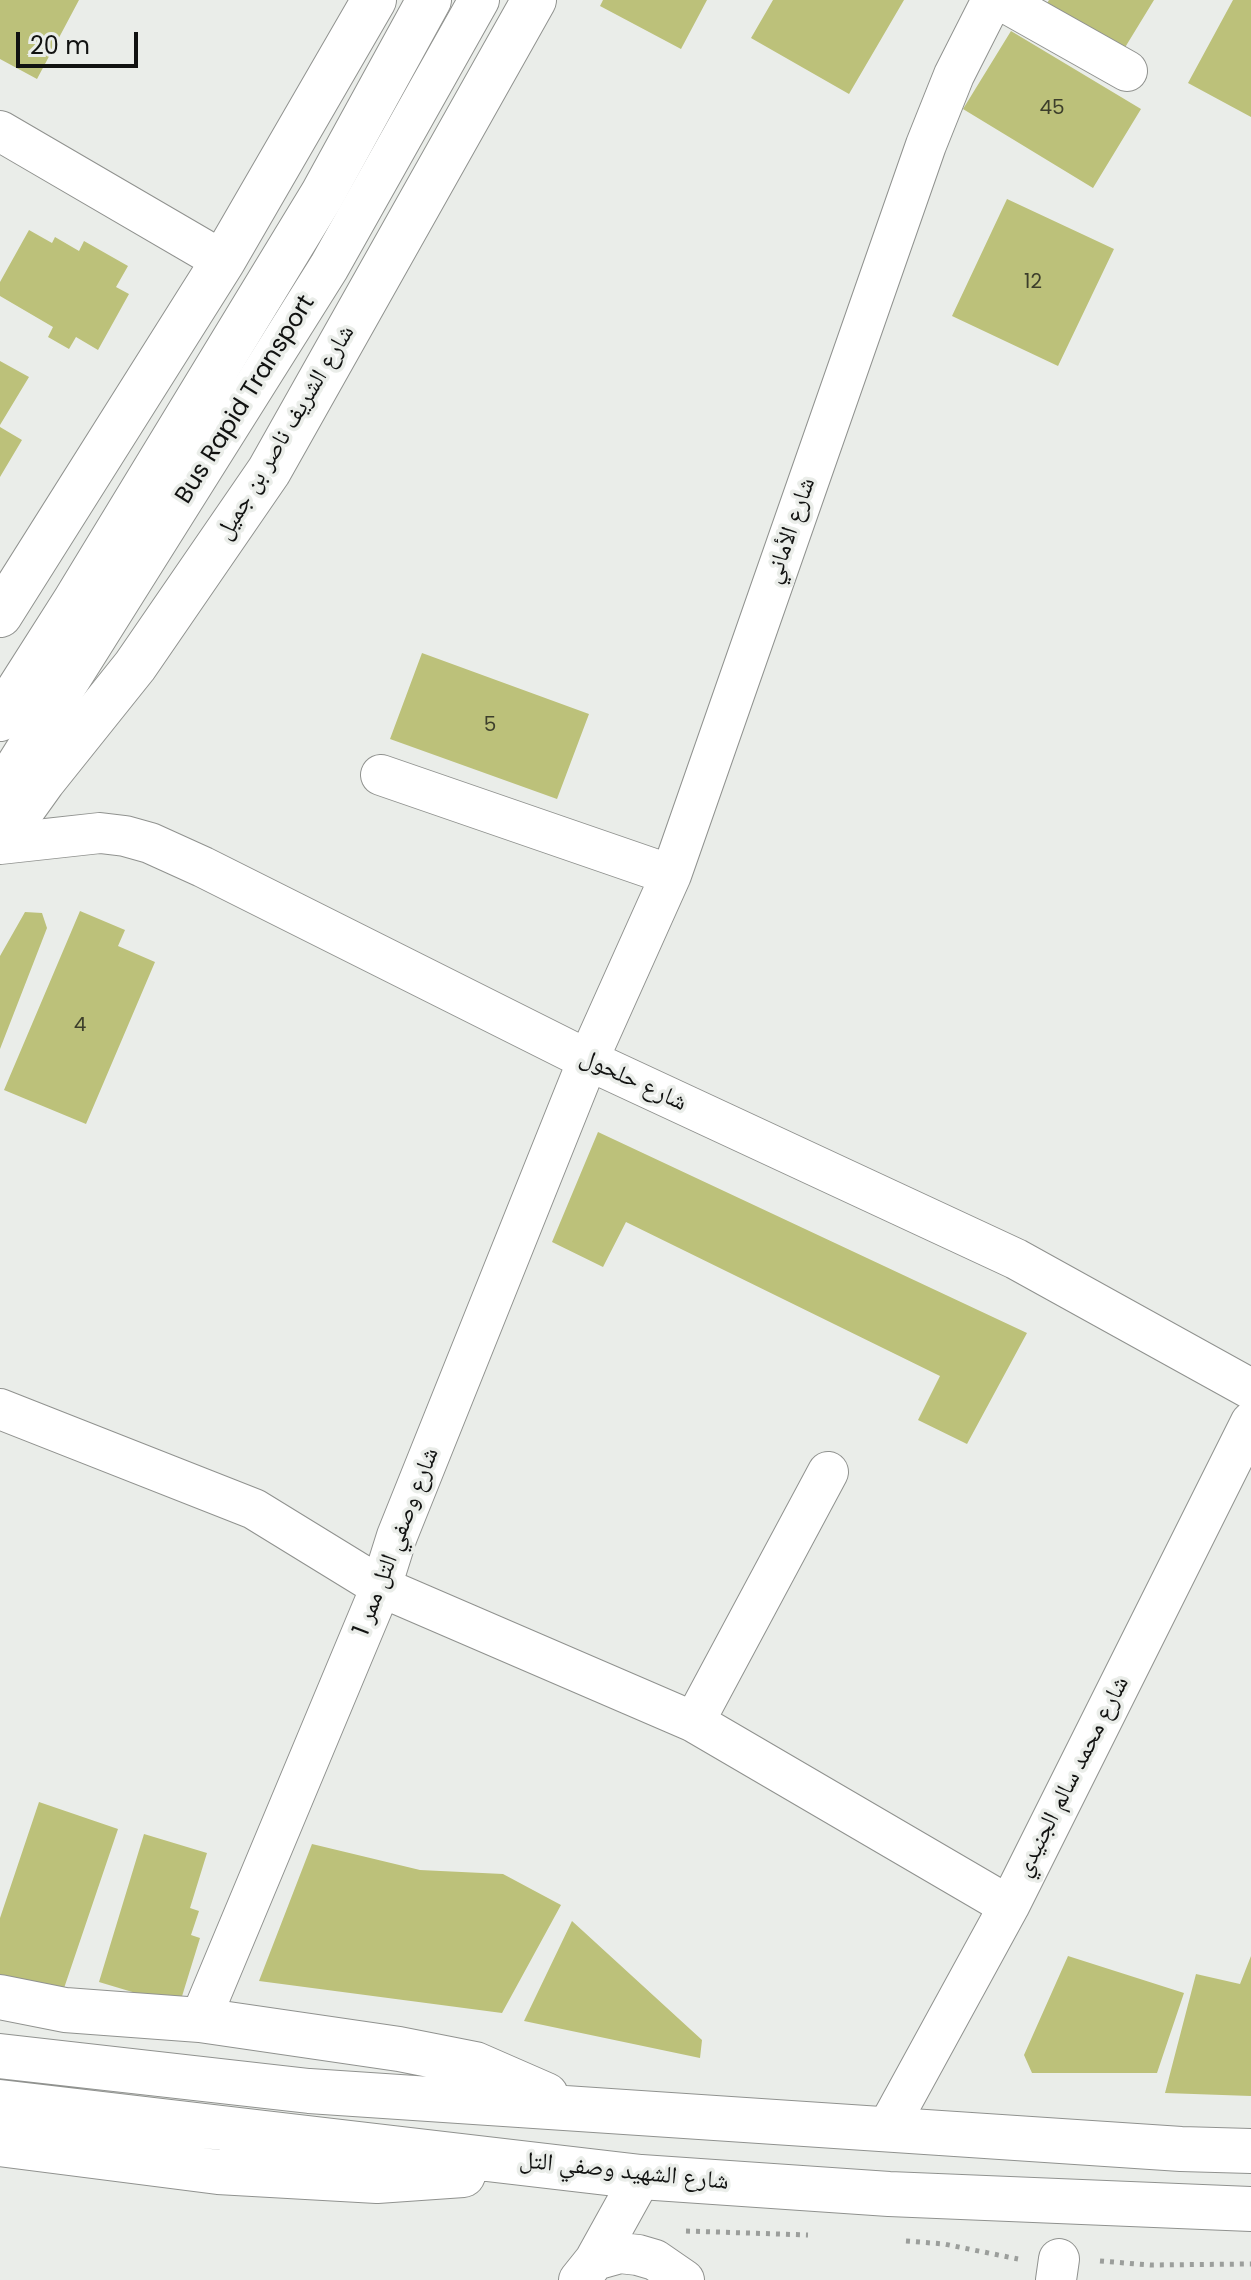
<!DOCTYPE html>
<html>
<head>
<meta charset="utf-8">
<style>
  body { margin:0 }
  #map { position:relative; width:1251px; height:2280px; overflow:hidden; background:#eaede9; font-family:Poppins,sans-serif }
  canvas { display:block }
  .scale { position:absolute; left:16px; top:32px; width:122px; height:36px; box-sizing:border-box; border:4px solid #111211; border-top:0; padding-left:10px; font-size:24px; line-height:28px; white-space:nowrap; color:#111211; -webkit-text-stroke:6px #eaede9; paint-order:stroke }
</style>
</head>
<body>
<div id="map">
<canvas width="1251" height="2280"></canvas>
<div class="scale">20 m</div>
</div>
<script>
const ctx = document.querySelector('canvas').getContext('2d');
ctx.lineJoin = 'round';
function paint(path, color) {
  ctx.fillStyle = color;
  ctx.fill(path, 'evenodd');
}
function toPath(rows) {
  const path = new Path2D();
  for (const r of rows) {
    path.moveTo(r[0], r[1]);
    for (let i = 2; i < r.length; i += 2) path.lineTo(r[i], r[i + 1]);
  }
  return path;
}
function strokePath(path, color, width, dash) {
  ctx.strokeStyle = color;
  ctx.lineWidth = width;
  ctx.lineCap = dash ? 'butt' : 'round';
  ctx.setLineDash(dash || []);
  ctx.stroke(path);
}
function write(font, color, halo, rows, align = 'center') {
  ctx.font = font + ' Poppins,"Noto Naskh Arabic",sans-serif';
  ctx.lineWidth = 7;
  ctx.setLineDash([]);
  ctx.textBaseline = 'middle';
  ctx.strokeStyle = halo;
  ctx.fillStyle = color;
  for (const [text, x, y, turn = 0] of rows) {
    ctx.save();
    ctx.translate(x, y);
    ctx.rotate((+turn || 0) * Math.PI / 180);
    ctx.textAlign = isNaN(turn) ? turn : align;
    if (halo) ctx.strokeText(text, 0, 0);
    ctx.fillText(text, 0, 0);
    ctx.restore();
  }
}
paint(toPath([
  [0,0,79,0,37,79,0,59],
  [603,0,707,0,681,49,600,6],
  [773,0,904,0,849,94,751,38],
  [1049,0,1154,0,1121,54,1044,8],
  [1233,0,1251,0,1251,117,1188,83],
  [1011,31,1141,109,1093,188,963,109],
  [1007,199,1114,249,1058,366,952,316],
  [29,230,52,243,55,237,79,251,84,241,128,266,116,287,129,294,98,350,76,337,69,349,48,337,53,327,0,296,0,282],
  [0,361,29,377,0,425],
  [0,427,22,440,0,477],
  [422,653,589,714,557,799,390,739],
  [80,911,125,930,118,946,155,962,86,1124,4,1090],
  [25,912,42,913,47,928,0,1049,0,956],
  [598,1132,1027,1333,967,1444,918,1420,940,1376,626,1222,603,1267,552,1242],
  [39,1802,118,1829,60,2000,0,1980,0,1918],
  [144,1834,207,1853,190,1908,199,1911,191,1935,200,1938,179,2006,99,1982],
  [312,1844,420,1870,503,1874,561,1905,502,2013,259,1981],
  [572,1921,702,2040,700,2058,524,2021],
  [1068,1956,1184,1993,1157,2073,1032,2073,1024,2055],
  [1251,1956,1251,2096,1165,2093,1196,1974,1240,1984]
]), '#bcc17a');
const minor = toPath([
  [1001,0,1127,71],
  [0,131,223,261],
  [381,775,671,875],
  [0,791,329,267,479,0],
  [0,844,100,833,125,836,150,843,203,867,588,1060,1016,1259,1251,1389],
  [0,1409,254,1509,381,1587,694,1722,1009,1906],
  [694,1722,828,1472],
  [200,2020,381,1587,397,1536,588,1060,671,875,926,145,954,75,992,0],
  [887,2129,1009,1906,1251,1422],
  [595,2260,620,2253,638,2255,655,2260,684,2280],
  [579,2280,595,2260,641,2177],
  [1056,2280,1059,2259]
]);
const major = toPath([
  [0,615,223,261,374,0],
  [0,841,43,781,135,666,269,471,534,0],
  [0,1997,65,2010,200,2020,399,2049,475,2064,546,2095],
  [0,2056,309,2091,1181,2149,1251,2151],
  [0,2102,641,2177,889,2194,1251,2209],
  [0,2144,218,2172,377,2181,463,2175]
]);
const highway = toPath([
  [0,719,75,601,322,195,429,0]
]);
strokePath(minor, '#90928f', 42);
strokePath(major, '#90928f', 46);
strokePath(highway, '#90928f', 46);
strokePath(toPath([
  [686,2231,808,2235],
  [906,2241,944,2244,1018,2259],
  [1100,2261,1150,2265,1251,2264]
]), '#9b9e9b', 5, [4, 6]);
strokePath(minor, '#fff', 40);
strokePath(major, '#fff', 44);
strokePath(highway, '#fff', 44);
write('20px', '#3c3e2b', null, [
  ["45",1052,109],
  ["12",1033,283],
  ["5",490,726],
  ["4",80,1026]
]);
write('24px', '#111211', '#eaede9', [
  ["Bus Rapid Transport",246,400,-58],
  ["شارع الشريف ناصر بن جميل",286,433,-59],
  ["شارع الأماني",791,531,-71],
  ["شارع حلحول",633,1081,25],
  ["شارع وصفي التل ممر 1",397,1542,-69],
  ["شارع محمد سالم الجنيدي",1073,1777,-63],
  ["شارع الشهيد وصفي التل",624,2172,6]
]);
</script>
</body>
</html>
